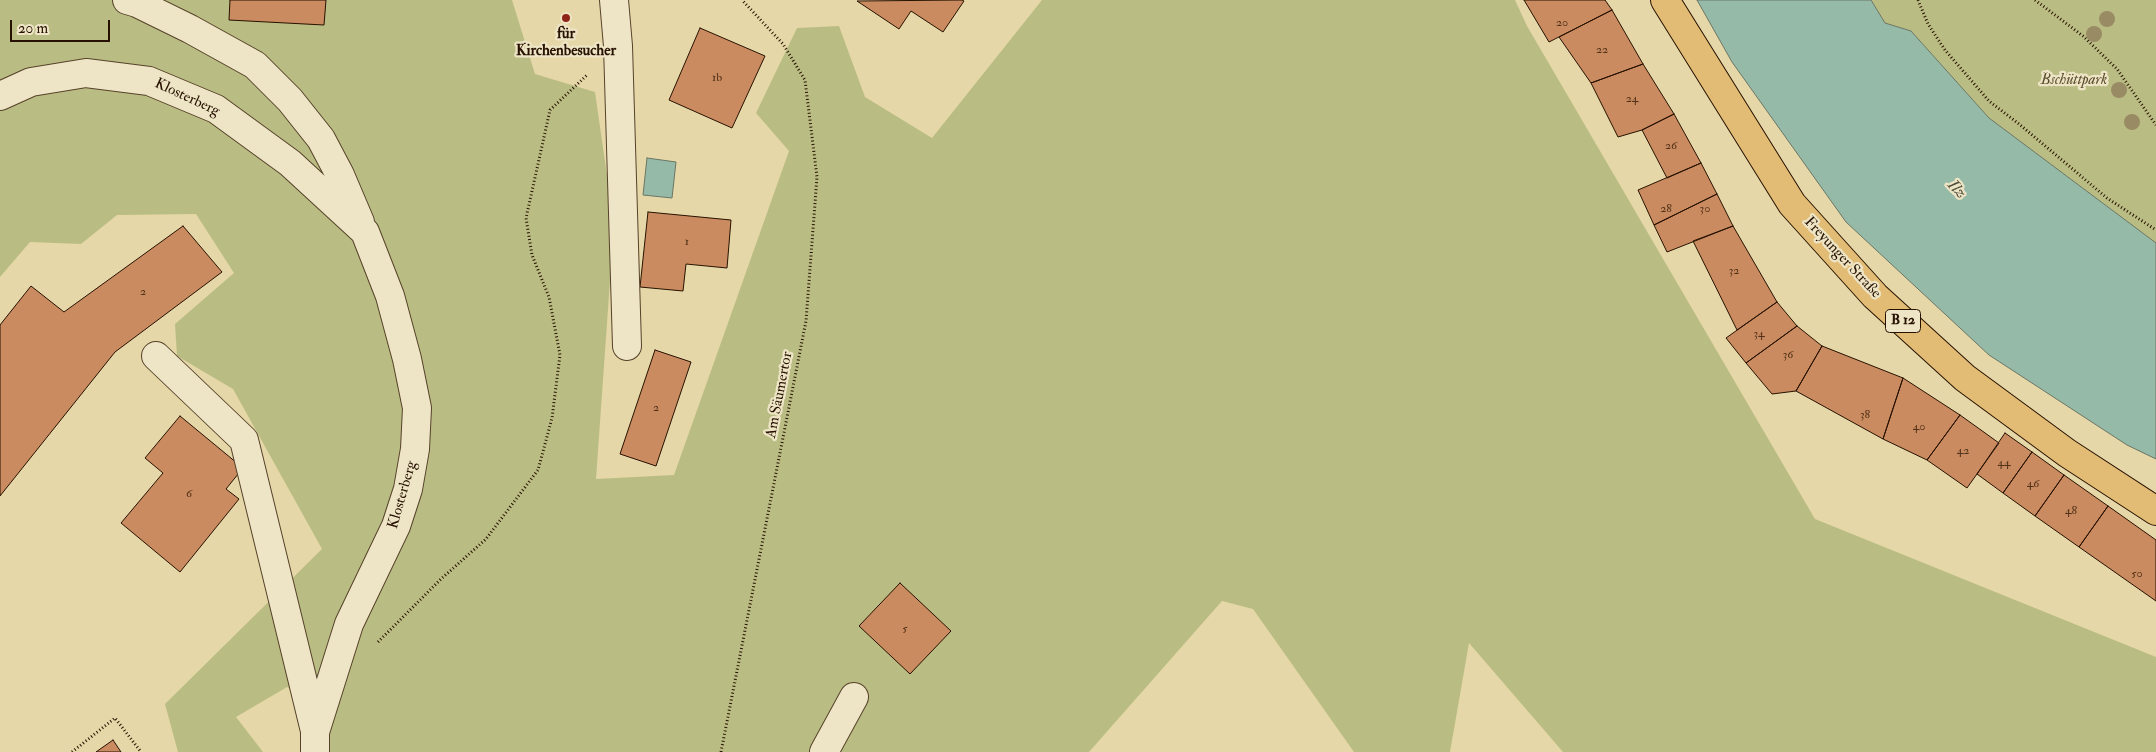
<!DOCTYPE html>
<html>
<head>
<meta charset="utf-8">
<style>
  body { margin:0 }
  #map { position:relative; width:2156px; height:752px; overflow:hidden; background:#e5d7a7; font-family:"IM FELL Double Pica",serif }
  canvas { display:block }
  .scale { position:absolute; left:10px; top:20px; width:100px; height:22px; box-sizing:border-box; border:2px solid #271100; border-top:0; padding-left:6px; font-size:15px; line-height:18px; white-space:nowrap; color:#271100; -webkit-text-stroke:4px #eee5c6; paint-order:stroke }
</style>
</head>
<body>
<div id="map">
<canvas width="2156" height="752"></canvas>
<div class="scale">20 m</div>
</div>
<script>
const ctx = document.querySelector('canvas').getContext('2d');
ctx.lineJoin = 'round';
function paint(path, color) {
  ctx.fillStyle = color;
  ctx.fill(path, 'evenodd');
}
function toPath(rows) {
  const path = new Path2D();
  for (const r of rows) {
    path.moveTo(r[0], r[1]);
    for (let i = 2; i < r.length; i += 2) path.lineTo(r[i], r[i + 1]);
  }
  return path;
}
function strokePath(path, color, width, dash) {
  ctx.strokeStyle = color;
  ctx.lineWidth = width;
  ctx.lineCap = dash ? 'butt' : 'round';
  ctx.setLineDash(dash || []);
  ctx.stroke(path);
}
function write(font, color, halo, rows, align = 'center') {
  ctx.font = font + ' "IM FELL Double Pica",serif';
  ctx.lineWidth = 4.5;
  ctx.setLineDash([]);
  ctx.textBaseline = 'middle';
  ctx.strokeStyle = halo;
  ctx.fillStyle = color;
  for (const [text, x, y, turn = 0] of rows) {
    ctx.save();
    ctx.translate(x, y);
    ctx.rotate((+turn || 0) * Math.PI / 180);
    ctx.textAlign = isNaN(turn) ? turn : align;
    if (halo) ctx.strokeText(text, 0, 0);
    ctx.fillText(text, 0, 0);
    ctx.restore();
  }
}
paint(toPath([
  [0,0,512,0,535,74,595,92,614,224,596,479,674,475,789,151,756,113,797,28,839,26,865,97,932,138,1042,0,1515,0,1527,26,1815,519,2156,657,2156,752,1563,752,1469,643,1450,752,1354,752,1253,609,1222,601,1089,752,329,752,331,704,300,695,287,687,236,717,263,752,178,752,165,704,322,549,233,389,177,356,175,324,234,273,196,214,117,215,81,244,30,242,0,277],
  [1871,0,2156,0,2156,243,1989,118,1911,31,1885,23]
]), '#babd83');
const water = toPath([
  [1697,0,1871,0,1885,23,1911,31,1989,118,2156,243,2156,459,2127,445,1989,355,1846,222,1732,62,1697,0],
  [647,158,676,162,672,198,643,195,647,158]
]);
paint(water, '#96baa8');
strokePath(water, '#6a7665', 1);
const building = toPath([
  [230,0,326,0,324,25,229,20,230,0],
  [962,0,964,1,943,32,911,11,899,29,857,1,962,0],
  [1524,0,1605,0,1612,10,1549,42,1524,0],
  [1612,10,1643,64,1591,83,1559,37,1612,10],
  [700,28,765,56,732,128,669,100,700,28],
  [1643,64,1674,114,1642,130,1618,137,1591,83,1643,64],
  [1674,114,1701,163,1667,178,1642,130,1674,114],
  [1701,163,1717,194,1654,225,1638,190,1701,163],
  [1717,194,1733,226,1667,252,1654,225,1717,194],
  [648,212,731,220,727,268,686,264,683,291,640,287,648,212],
  [183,226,222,272,115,352,0,496,0,325,31,286,64,312,183,226],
  [1733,226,1777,302,1737,330,1693,241,1733,226],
  [1777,302,1797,326,1746,363,1726,338,1777,302],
  [1797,326,1822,346,1796,391,1772,394,1746,363,1797,326],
  [1822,346,1903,378,1883,439,1796,391,1822,346],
  [655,350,691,362,656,466,620,454,655,350],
  [1903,378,1960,415,1927,460,1883,439,1903,378],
  [1960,415,1999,443,1967,488,1927,460,1960,415],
  [180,416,243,468,226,489,239,499,180,572,121,523,163,473,145,458,180,416],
  [2005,433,2032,452,2003,493,1977,474,2005,433],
  [2032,452,2064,475,2035,516,2003,493,2032,452],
  [2064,475,2108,506,2079,547,2035,516,2064,475],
  [2108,506,2156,540,2156,601,2079,547,2108,506],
  [900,583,951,631,910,674,859,626,900,583],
  [113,740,121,752,96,752,113,740]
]);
paint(building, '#c98b5f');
strokePath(building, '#271100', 1);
const minor = toPath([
  [127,0,137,3,190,29,255,65,290,100,321,139,340,175,360,222],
  [614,0,618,46,627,346],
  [0,96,31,82,86,73,149,81,216,109,290,163,365,232,390,296,407,359,417,408,415,449,408,489,396,526,349,624,315,732,315,752],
  [156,356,244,440,315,731],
  [824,752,854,697]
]);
const major = toPath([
  [1665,0,1792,204,1875,296,1965,378,2067,453,2156,511]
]);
strokePath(minor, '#56422a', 30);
strokePath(major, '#271100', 30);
strokePath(toPath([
  [1918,0,1928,24,1945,50,1989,101,2019,124,2107,198,2156,230],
  [2035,0,2083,36,2117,69,2156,125],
  [378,642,441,579,486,539,538,470,552,418,560,355,549,297,532,255,526,218,550,110,587,75],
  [72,752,115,718,141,752],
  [721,752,806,321,817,177,805,80,783,44,742,0]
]), '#271100', 3, [1, 2.5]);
strokePath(minor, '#eee5c6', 28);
strokePath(major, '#e2bc74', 28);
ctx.fillStyle = '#998b64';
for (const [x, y] of [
  [2107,19],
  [2094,34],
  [2119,90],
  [2132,122]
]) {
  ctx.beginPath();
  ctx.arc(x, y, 8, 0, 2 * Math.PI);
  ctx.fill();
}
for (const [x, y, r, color] of [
  [566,18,5,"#8f2418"]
]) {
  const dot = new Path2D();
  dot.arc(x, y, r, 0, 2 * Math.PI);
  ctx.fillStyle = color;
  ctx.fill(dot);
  strokePath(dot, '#eee5c6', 2);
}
write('12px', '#503018', null, [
  ["20",1562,23],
  ["22",1602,50],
  ["1b",717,78],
  ["24",1632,99],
  ["26",1671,146],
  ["28",1666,209],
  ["30",1705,209],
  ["1",687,242],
  ["32",1734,271],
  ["2",143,292],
  ["34",1759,334],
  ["36",1788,355],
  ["2",656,408],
  ["38",1865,415],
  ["40",1919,427],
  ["42",1963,451],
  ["44",2004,463],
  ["46",2033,484],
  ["6",189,494],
  ["48",2071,511],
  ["50",2137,574],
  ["5",905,629]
]);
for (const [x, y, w] of [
  [1903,321,35]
]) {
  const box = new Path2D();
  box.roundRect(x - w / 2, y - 11.5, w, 23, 4);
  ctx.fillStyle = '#eee5c6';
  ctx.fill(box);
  strokePath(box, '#271100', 1);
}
write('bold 14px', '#271100', null, [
  ["B 12",1903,321]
]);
write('bold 15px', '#271100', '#eee5c6', [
  ["für",566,35],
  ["Kirchenbesucher",566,52]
]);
write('italic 15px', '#5a4d2e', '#eee5c6', [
  ["Bschüttpark",2074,81]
]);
write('15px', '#271100', '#eee5c6', [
  ["Klosterberg",187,98,25],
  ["Freyunger Straße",1842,258,47],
  ["Am Säumertor",780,395,-79],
  ["Klosterberg",403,495,-74]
]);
write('italic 16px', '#4e4c3b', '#eee5c6', [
  ["Ilz",1956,190,47]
]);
</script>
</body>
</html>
